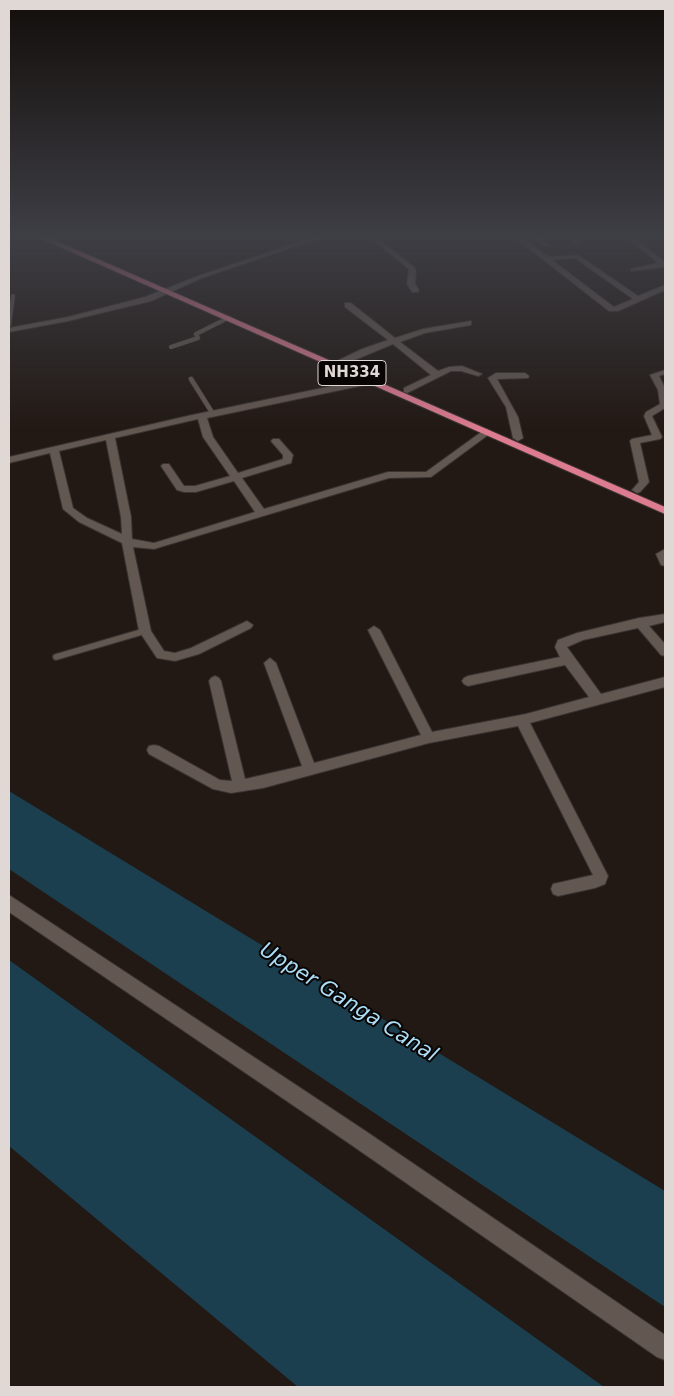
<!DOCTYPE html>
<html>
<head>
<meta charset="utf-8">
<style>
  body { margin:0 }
  #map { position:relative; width:674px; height:1396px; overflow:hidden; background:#221914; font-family:"DejaVu Sans",sans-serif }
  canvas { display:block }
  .frame { position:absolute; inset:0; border:10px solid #dfd8d4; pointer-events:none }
</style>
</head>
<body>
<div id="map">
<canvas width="674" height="1396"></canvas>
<div class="frame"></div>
</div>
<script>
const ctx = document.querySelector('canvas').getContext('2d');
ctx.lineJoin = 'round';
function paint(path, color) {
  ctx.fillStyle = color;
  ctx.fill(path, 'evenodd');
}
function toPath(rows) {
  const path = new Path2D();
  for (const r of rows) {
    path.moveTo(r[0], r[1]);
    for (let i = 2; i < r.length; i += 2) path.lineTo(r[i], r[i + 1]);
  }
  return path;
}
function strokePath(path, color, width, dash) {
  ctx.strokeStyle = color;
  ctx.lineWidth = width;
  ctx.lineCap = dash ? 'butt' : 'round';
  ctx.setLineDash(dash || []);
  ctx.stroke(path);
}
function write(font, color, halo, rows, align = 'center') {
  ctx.font = font + ' "DejaVu Sans",sans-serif';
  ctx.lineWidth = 4;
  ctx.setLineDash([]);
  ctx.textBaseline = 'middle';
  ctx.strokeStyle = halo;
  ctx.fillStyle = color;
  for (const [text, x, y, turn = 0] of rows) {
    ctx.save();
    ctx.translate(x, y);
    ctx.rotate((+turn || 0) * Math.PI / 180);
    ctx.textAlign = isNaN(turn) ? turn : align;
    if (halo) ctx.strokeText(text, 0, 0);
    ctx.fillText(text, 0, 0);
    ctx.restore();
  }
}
paint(toPath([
  [9,791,665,1191,665,1307,9,869],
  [9,960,200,1097,604,1387,298,1387,9,1146]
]), '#1b3f4f');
const serviceFar2 = toPath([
  [9,325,13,296],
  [171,347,198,338,196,334,226,319]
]);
const serviceFar1 = toPath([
  [191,379,213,414]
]);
const service = toPath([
  [56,657,145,631]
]);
const minor = toPath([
  [317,236,326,236,202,278,151,301,68,321,9,332,9,328,68,317,145,297,198,276,317,236],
  [368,236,375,236,414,267,416,271,415,284,419,290,418,292,412,292,407,284,409,269,368,236],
  [513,236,520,236,548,257,578,255,638,296,665,285,665,290,618,311,609,311,513,236],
  [575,258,633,299,614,307,552,260,575,258],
  [531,236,538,236,550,246,545,247,531,236],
  [567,236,574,236,580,242,575,243,567,236],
  [625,236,632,236,665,262,665,267,631,271,631,269,658,263,625,236],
  [345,303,351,303,395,338,423,329,471,321,471,325,425,333,400,342,438,371,449,367,462,366,482,374,478,376,461,371,451,371,407,393,404,392,404,388,431,375,393,344,345,364,339,364,339,360,362,349,388,340,345,307,345,303],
  [665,370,665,374,659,376,665,388,665,408,652,416,662,437,660,439,640,443,649,482,640,492,637,493,632,490,639,482,630,441,632,439,652,435,644,416,646,412,660,404,658,390,650,375,665,370],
  [525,373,529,376,528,378,497,379,518,417,523,438,518,441,513,438,506,407,488,378,496,373,525,373],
  [371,378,374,379,374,383,207,418,213,437,238,473,283,459,283,455,271,441,273,439,279,439,293,455,291,463,242,478,264,509,388,472,426,472,484,430,487,429,492,432,431,477,389,478,154,549,133,547,151,631,164,651,175,653,191,648,247,621,253,625,251,628,199,654,175,661,157,658,139,631,122,543,79,522,63,509,50,453,9,463,9,457,192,415,371,378],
  [198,419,203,437,230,476,195,486,184,486,169,464,163,464,161,466,177,490,184,492,196,492,234,481,255,512,154,543,132,539,131,517,115,438,198,419],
  [106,440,121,517,122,534,87,518,73,508,59,451,106,440],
  [665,549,665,566,661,565,656,554,665,549],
  [665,614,665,622,649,626,665,644,665,656,661,655,638,628,583,640,567,647,601,694,665,677,665,687,530,723,608,876,605,884,595,888,558,896,553,894,551,889,553,884,593,875,518,726,429,743,263,788,231,793,213,789,149,754,147,750,149,746,154,745,159,746,220,780,232,781,209,681,211,678,215,676,219,678,221,681,245,779,302,766,264,663,270,658,276,663,314,763,421,735,368,630,374,626,380,630,432,732,526,714,589,697,565,665,468,686,464,684,462,681,464,678,468,676,560,657,555,647,558,640,577,633,639,618,665,614]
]);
const tertiary = toPath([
  [9,895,364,1130,665,1335,665,1360,657,1357,350,1144,9,912,9,895]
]);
const trunk = toPath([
  [35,236,45,236,665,507,665,514,35,236]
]);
strokePath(serviceFar2, '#3a3330', 5);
strokePath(serviceFar1, '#3a3330', 5.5);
strokePath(service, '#3a3330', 8);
strokePath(minor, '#3a3330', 2);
strokePath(tertiary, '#3a3330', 2);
strokePath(trunk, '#3a3330', 2);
strokePath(serviceFar2, '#625751', 4);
strokePath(serviceFar1, '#625751', 4.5);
strokePath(service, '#625751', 5.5);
paint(minor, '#625751');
paint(tertiary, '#625751');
paint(trunk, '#dd7b90');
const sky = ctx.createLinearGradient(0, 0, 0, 431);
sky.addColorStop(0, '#130e0b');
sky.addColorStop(0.55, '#3e3e45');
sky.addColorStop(1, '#3e3e4500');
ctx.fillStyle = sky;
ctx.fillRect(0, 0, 674, 431);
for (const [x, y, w] of [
  [352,373,68]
]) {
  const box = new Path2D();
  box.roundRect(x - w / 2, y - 12.5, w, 25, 4);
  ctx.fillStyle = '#090504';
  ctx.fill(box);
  strokePath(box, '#dfd8d4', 1);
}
write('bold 15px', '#dfd8d4', null, [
  ["NH334",352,373]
]);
write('italic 21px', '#acddf7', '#090504', [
  ["Upper Ganga Canal",348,1003,32]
]);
</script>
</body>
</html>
